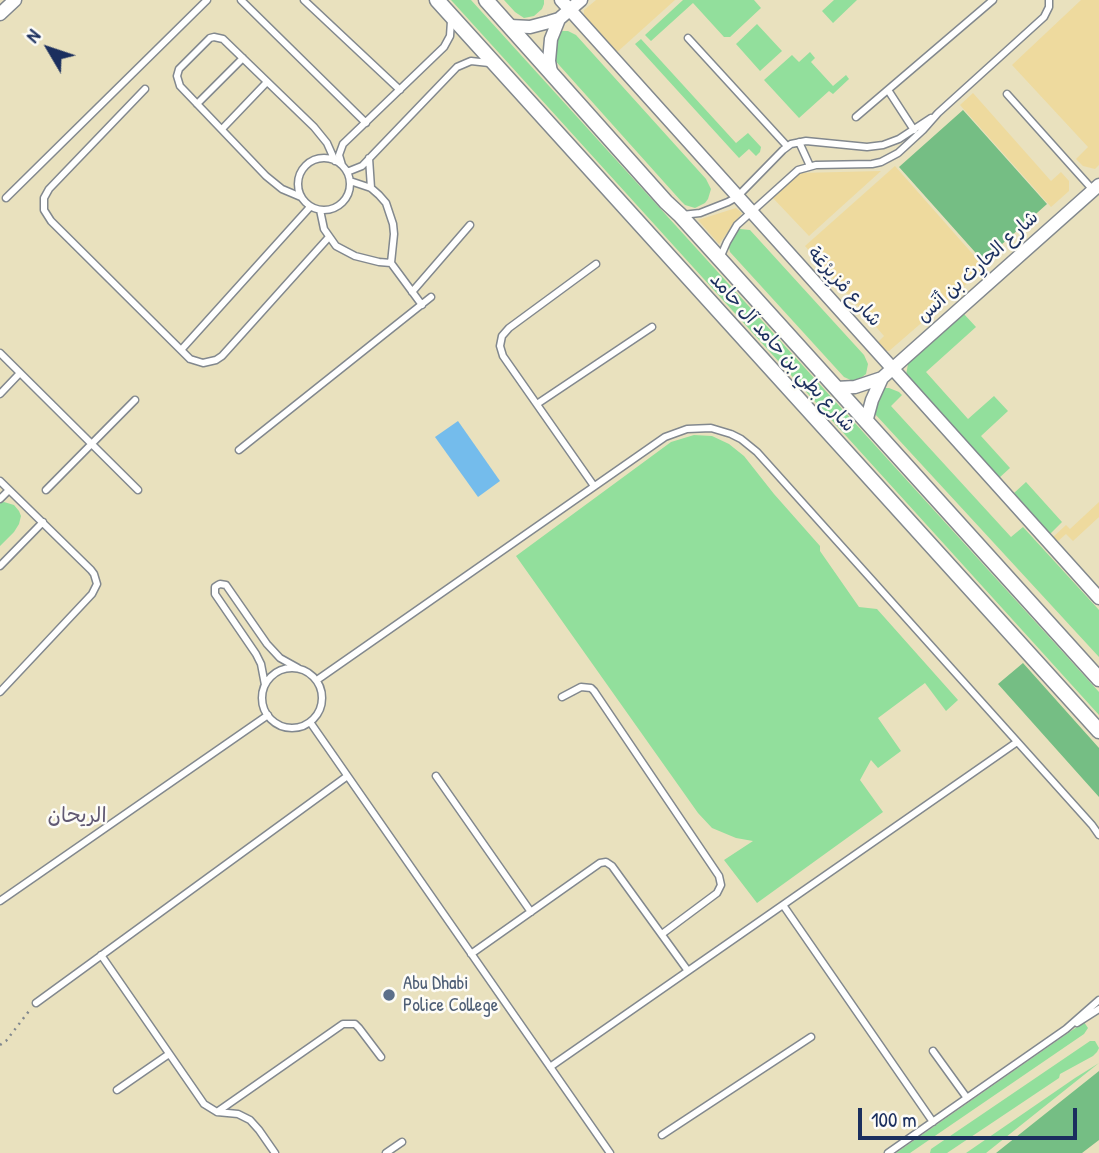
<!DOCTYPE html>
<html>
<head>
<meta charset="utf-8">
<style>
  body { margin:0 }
  #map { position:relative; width:1099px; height:1153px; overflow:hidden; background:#e9e1be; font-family:"Patrick Hand",sans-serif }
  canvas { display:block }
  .north { position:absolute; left:14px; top:14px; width:70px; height:70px; -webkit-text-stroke:5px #fdfcf7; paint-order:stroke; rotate:309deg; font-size:19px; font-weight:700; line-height:28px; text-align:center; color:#1b2f5e }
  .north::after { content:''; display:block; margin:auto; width:24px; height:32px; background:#1b2f5e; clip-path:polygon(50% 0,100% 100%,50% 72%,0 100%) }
  .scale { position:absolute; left:858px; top:1108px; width:219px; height:32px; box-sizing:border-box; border:4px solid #1b2f5e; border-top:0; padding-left:9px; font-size:21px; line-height:24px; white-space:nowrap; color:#1b2f5e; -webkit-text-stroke:5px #fdfcf7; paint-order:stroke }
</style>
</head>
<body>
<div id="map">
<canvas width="1099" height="1153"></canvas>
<div class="north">N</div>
<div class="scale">100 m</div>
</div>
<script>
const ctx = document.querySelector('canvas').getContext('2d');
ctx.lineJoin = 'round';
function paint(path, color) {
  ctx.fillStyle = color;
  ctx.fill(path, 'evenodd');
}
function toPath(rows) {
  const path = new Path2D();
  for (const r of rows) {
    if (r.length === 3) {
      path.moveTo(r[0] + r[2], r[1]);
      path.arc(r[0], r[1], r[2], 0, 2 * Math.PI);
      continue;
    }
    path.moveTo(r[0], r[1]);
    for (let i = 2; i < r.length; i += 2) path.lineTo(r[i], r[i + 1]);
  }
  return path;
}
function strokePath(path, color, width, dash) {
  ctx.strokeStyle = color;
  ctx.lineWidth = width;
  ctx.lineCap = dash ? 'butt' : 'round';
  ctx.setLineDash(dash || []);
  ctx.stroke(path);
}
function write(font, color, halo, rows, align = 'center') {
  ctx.font = font + ' "Patrick Hand","Playpen Sans Arabic",sans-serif';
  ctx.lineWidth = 5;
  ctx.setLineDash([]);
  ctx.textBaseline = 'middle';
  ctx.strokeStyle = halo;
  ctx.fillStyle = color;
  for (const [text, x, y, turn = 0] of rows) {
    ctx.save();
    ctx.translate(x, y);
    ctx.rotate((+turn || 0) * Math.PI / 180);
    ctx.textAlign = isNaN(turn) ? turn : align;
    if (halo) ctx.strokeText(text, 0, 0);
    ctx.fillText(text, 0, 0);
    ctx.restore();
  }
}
paint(toPath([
  [451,0,471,0,1099,692,1099,715],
  [504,0,544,0,544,4,542,9,534,16,524,18,515,12],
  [683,0,754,0,761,8,730,37,724,37,693,3,651,41,645,35],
  [834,0,857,0,833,23,822,11],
  [757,24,782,51,760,71,736,44],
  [562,31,568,31,576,35,706,179,711,189,708,199,705,203,695,208,685,205,681,201,551,56,556,33],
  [641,39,736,143,748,133,761,147,760,152,756,156,749,149,739,158,635,44],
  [810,52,815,58,811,62,833,86,846,75,849,79,833,94,829,91,799,118,764,80,792,55,799,62],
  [740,229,750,230,864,355,868,364,866,374,862,377,853,381,844,377,730,252,728,243,736,231],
  [964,314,976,327,926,372,968,419,994,396,1008,411,981,436,1010,468,999,478,906,375,908,364],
  [884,388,889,388,899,392,902,395,891,406,1011,537,1023,527,1099,610,1099,657,875,414,873,409],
  [694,435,712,436,729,444,744,456,774,494,820,546,820,551,859,607,877,609,958,700,946,711,925,683,878,718,901,751,878,768,871,760,860,780,883,812,757,903,724,860,753,841,736,838,712,828,698,813,516,556,671,442],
  [1026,482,1062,522,1050,534,1014,493],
  [4,502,14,505,19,511,21,516,19,524,14,532,0,546,0,503],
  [1084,1022,1088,1028,1084,1034,910,1153,896,1153],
  [1090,1041,1095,1041,1099,1048,1097,1052,1093,1056,1060,1074,1059,1078,947,1153,930,1153,931,1149],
  [1099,1063,986,1153,966,1153,1075,1078]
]), '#92df9c');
paint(toPath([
  [963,110,1047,204,983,261,899,167],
  [1023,663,1099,748,1099,797,998,684],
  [1099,1071,1099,1140,1082,1153,996,1153]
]), '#75be84');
paint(toPath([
  [596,0,675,0,615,54,584,20,584,10],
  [1081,0,1099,0,1099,165,1095,169,1083,166,1076,159,1088,147,1012,65],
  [973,93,1051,181,1061,172,1069,181,1069,191,1051,207,960,105],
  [895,166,985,268,889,351,884,351,877,343,884,336,805,246],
  [881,171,809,236,772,197,799,173],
  [736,208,742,213,719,244,698,220],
  [1099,502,1099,517,1073,541,1066,534,1057,542,1053,537,1066,525,1070,529]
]), '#eeda9e');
paint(toPath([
  [458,421,500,481,478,497,435,437]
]), '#74bcec');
const service = toPath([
  [241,0,366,123],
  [304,0,400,90],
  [688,38,787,146],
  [145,89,49,189,44,198,44,210,51,221,190,359,203,363,216,360,222,356,329,237],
  [888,90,914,130],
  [1007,94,1093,190],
  [197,104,243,58],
  [856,117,993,0],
  [222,129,267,82],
  [799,142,810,166],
  [369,158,371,188],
  [324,184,26],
  [342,165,339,155,343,144,444,47,450,36,451,21],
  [347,172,362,166,457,67,471,61,489,63],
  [350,181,371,188,379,195,386,203,393,224,394,234,391,263,422,305],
  [301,197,282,189,266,176,180,86,177,76,179,69,210,38,214,37,223,39,314,127,327,143,335,161],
  [6,198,207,0],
  [320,210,324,229,336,246,355,256,379,262,391,263],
  [682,215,700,213,728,202,737,197,783,150,791,144,806,141,867,147,883,145,899,139,931,118],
  [720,258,727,242,737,225,798,170,816,165,872,164,881,162,898,153,923,130,938,113,1044,17,1049,7,1049,0],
  [412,292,470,225],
  [181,350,310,207],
  [0,353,138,490],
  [0,394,20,373],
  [537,404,652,327],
  [239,450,431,297],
  [0,481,91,570,94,574,97,584,92,594,0,692],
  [594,486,503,356,500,346,502,336,509,328,596,264],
  [46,490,135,400],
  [0,499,9,490],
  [0,566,43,522],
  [292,698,30],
  [317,680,665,437,687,429,711,428,731,434,741,439,757,452,1092,825,1099,835],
  [265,685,261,664,256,654,215,594,215,587,218,585,220,584,226,585,267,644,280,658,298,668],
  [562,697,581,687,591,688,594,691,719,876,721,885,717,893,662,934],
  [310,722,610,1153],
  [436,776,531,912],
  [0,901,268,715],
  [783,905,933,1122],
  [471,954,600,863,606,862,612,866,688,971],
  [101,955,204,1104,217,1112,238,1114,250,1120,259,1130,275,1153],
  [36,1003,346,777],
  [1077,1023,1099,1009],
  [933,1051,967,1098],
  [550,1067,1017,742],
  [117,1090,169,1054],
  [217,1112,343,1024,355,1024,359,1028,381,1057],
  [662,1135,811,1037],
  [386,1153,402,1142],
  [888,1153,1066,1029,1099,1000]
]);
const minor = toPath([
  [561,0,1099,598],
  [0,14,15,0],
  [510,26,530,27,549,22,559,19,581,0],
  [551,72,549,61,551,39,559,19],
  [836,388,855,387,882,378,1099,185],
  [866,422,872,400,882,378]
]);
const tertiary = toPath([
  [437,0,1099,731],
  [486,0,666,202,680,215,1099,679]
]);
strokePath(service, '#82888e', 9);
strokePath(minor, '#82888e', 15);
strokePath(tertiary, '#82888e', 17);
strokePath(toPath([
  [0,1045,6,1041,29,1011]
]), '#82888e', 2.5, [2, 5]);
strokePath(service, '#fff', 6);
strokePath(minor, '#fff', 12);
strokePath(tertiary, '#fff', 14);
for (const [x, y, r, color] of [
  [389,995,7,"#5c6f8a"]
]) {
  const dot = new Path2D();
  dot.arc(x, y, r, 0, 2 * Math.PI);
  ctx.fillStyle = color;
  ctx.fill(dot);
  strokePath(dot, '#fdfcf7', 2.5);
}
write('19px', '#1b2f5e', '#fdfcf7', [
  ["شارع الحارِث بن أنَس",978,267,-42],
  ["شارع مْزِيرْعَة",844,287,48],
  ["شارع بطي بن حامد آل حامد",782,353,48]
]);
write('19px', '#4e5e75', '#fdfcf7', [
  ["Abu Dhabi",403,984],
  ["Police College",403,1006]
], 'left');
write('21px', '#615973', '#fdfcf7', [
  ["الريحان",77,816]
]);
</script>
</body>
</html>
